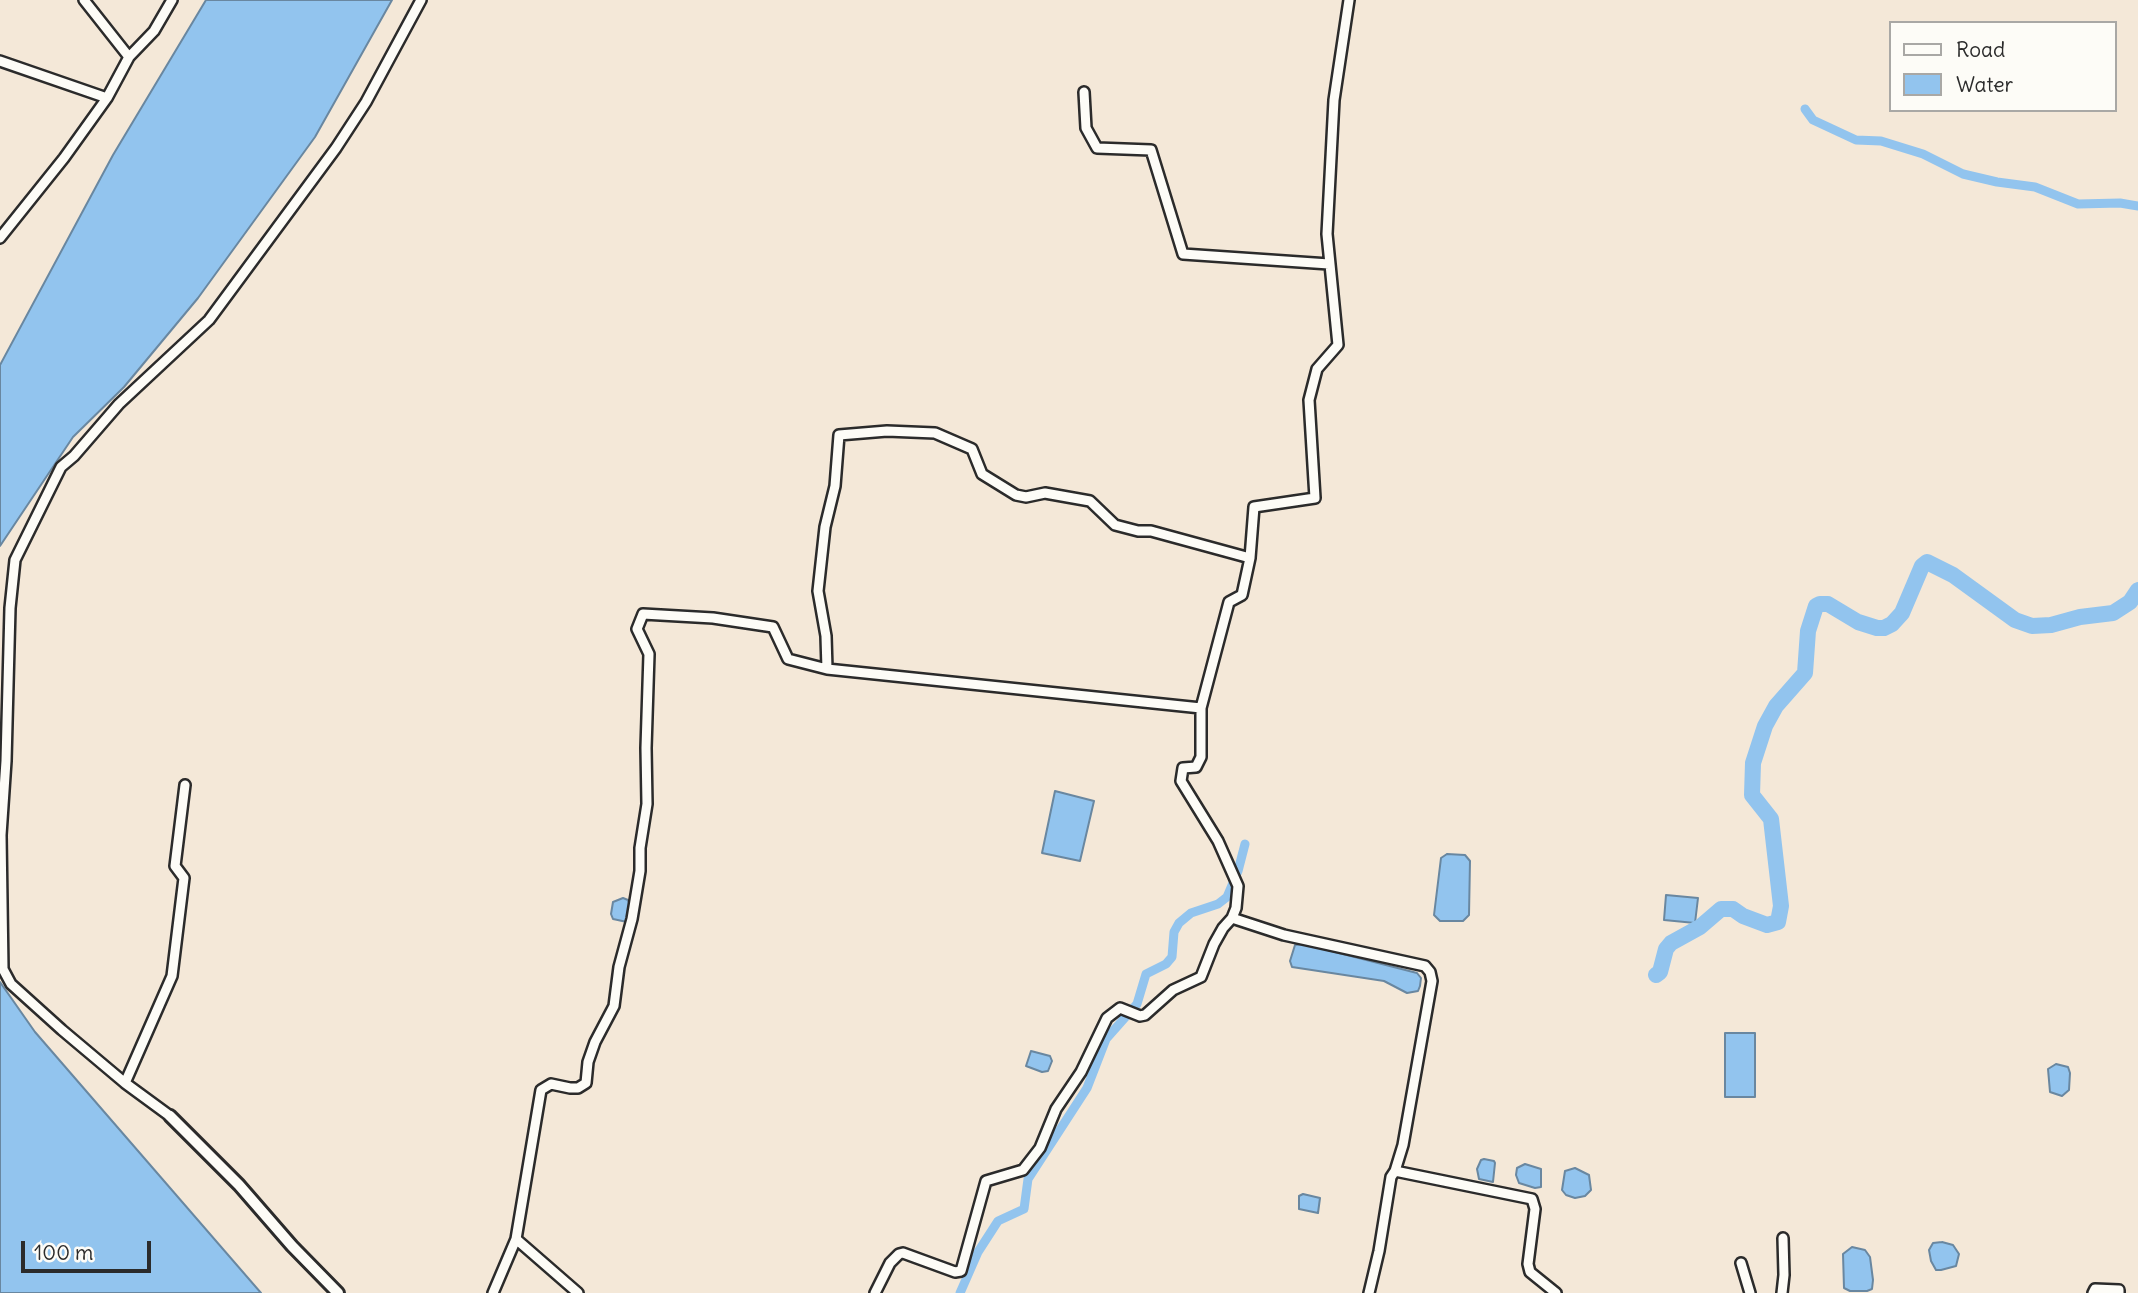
<!DOCTYPE html>
<html>
<head>
<meta charset="utf-8">
<style>
  body { margin:0 }
  #map { position:relative; width:2138px; height:1293px; overflow:hidden; background:#f4e8d8; font-family:Delius,sans-serif }
  canvas { display:block }
  .legend { position:absolute; left:1889px; top:21px; width:228px; height:91px; box-sizing:border-box; background:#fdfcf7; border:2px solid #a9a8a5; margin:0; padding:9px 12px; list-style:none; font-size:21px; color:#2b2b2b }
  .legend li { display:flex; align-items:center; gap:14px; height:35px }
  .legend b { width:35px; border:2px solid #a9a8a5 }
  .scale { position:absolute; left:21px; top:1241px; width:130px; height:32px; box-sizing:border-box; border:4px solid #2b2b2b; border-top:0; padding-left:9px; font-size:21px; line-height:24px; white-space:nowrap; color:#2b2b2b; -webkit-text-stroke:5px #fdfcf7; paint-order:stroke }
</style>
</head>
<body>
<div id="map">
<canvas width="2138" height="1293"></canvas>
<ul class="legend">
<li><b style="height:9px;background:#fdfcf7"></b>Road</li>
<li><b style="height:19px;background:#92c4ee"></b>Water</li>
</ul>
<div class="scale">100 m</div>
</div>
<script>
const ctx = document.querySelector('canvas').getContext('2d');
ctx.lineJoin = 'round';
function paint(path, color) {
  ctx.fillStyle = color;
  ctx.fill(path, 'evenodd');
}
function toPath(rows) {
  const path = new Path2D();
  for (const r of rows) {
    path.moveTo(r[0], r[1]);
    for (let i = 2; i < r.length; i += 2) path.lineTo(r[i], r[i + 1]);
  }
  return path;
}
function strokePath(path, color, width, dash) {
  ctx.strokeStyle = color;
  ctx.lineWidth = width;
  ctx.lineCap = dash ? 'butt' : 'round';
  ctx.setLineDash(dash || []);
  ctx.stroke(path);
}
const water = toPath([
  [206,0,392,0,315,137,198,298,124,387,73,437,0,546,0,365,113,155,206,0],
  [1055,791,1094,801,1080,861,1042,853,1055,791],
  [1447,854,1465,855,1470,861,1469,915,1463,921,1440,921,1434,915,1441,858,1447,854],
  [1666,895,1698,898,1695,923,1664,920,1666,895],
  [623,898,628,900,631,907,627,922,613,919,611,914,613,902,623,898],
  [1304,944,1417,973,1421,978,1420,986,1418,991,1407,993,1384,981,1292,967,1290,961,1295,945,1304,944],
  [0,982,35,1032,261,1293,0,1293,0,982],
  [1725,1033,1755,1033,1755,1097,1725,1097,1725,1033],
  [1031,1051,1050,1056,1052,1061,1048,1071,1042,1072,1026,1066,1031,1051],
  [2056,1064,2068,1067,2070,1073,2069,1090,2062,1096,2050,1092,2048,1069,2056,1064],
  [1484,1159,1494,1161,1495,1163,1493,1182,1479,1179,1477,1169,1481,1160,1484,1159],
  [1525,1164,1541,1169,1541,1187,1535,1188,1519,1183,1516,1175,1517,1168,1525,1164],
  [1575,1168,1589,1175,1591,1190,1585,1196,1575,1198,1566,1195,1562,1190,1565,1171,1575,1168],
  [1303,1194,1320,1198,1318,1213,1299,1209,1299,1196,1303,1194],
  [1942,1242,1953,1245,1959,1254,1956,1266,1941,1270,1936,1270,1931,1261,1929,1250,1933,1243,1942,1242],
  [1852,1247,1865,1250,1870,1257,1873,1280,1872,1289,1867,1291,1850,1291,1844,1288,1843,1254,1852,1247]
]);
paint(water, '#92c4ee');
strokePath(water, '#6987a0', 2);
strokePath(toPath([
  [1805,109,1813,120,1856,140,1881,141,1923,154,1963,174,1997,182,2035,187,2078,204,2120,203,2138,206],
  [960,1293,978,1252,998,1221,1024,1209,1028,1179,1087,1088,1106,1039,1137,1004,1146,974,1166,964,1172,957,1174,932,1179,923,1191,913,1218,904,1227,897,1238,871,1245,844]
]), '#92c4ee', 9);
strokePath(toPath([
  [1656,975,1660,972,1666,949,1671,943,1700,927,1721,909,1733,909,1743,916,1767,925,1778,922,1781,906,1771,819,1752,795,1753,763,1765,726,1776,706,1805,673,1808,631,1816,606,1820,604,1828,604,1858,622,1877,628,1884,628,1892,624,1902,613,1922,566,1927,562,1953,575,2015,620,2032,626,2051,625,2080,617,2113,613,2130,602,2138,590]
]), '#92c4ee', 16);
const minor = toPath([
  [84,0,129,57],
  [0,61,107,98],
  [1084,92,1086,128,1097,148,1151,150,1183,254,1329,264],
  [0,238,64,158,107,98,129,57,154,31,172,0],
  [1250,558,1254,507,1315,498,1309,400,1317,369,1338,345,1327,234,1334,100,1349,0],
  [827,669,826,636,818,591,825,527,835,486,839,435,887,431,935,433,972,449,982,474,1016,495,1026,497,1045,493,1090,501,1115,525,1138,531,1151,531,1250,558,1242,595,1229,602,1201,708,1201,757,1196,767,1183,768,1181,781,1218,841,1238,886,1236,908,1232,918,1223,928,1214,944,1201,977,1173,990,1145,1015,1140,1016,1120,1008,1107,1018,1081,1072,1056,1109,1040,1148,1023,1170,986,1181,961,1271,955,1272,903,1253,899,1254,890,1263,875,1293],
  [1232,918,1284,935,1425,966,1430,972,1432,981,1403,1145,1395,1171],
  [125,1083,172,976,184,878,175,866,185,785],
  [170,1116,125,1083,62,1030,11,984,3,969,1,835,6,761,10,608,15,560,61,467,74,456,119,404,209,320,336,148,366,102,421,0],
  [516,1239,578,1293],
  [1741,1263,1750,1293],
  [493,1293,516,1239,541,1090,551,1084,570,1088,578,1088,586,1083,588,1062,595,1042,614,1006,619,967,632,919,640,871,640,848,647,804,646,748,649,654,637,629,643,614,713,618,773,627,788,659,827,669,1201,708],
  [1369,1293,1379,1251,1391,1177,1395,1171,1532,1199,1535,1209,1528,1264,1530,1272,1556,1293],
  [1782,1293,1784,1275,1783,1238],
  [2093,1293,2095,1289,2119,1290,2119,1293]
]);
const tertiary = toPath([
  [170,1116,239,1185,292,1246,338,1293]
]);
strokePath(minor, '#2b2b2b', 14);
strokePath(tertiary, '#2b2b2b', 16);
strokePath(minor, '#fdfcf7', 9);
strokePath(tertiary, '#fdfcf7', 10);
</script>
</body>
</html>
